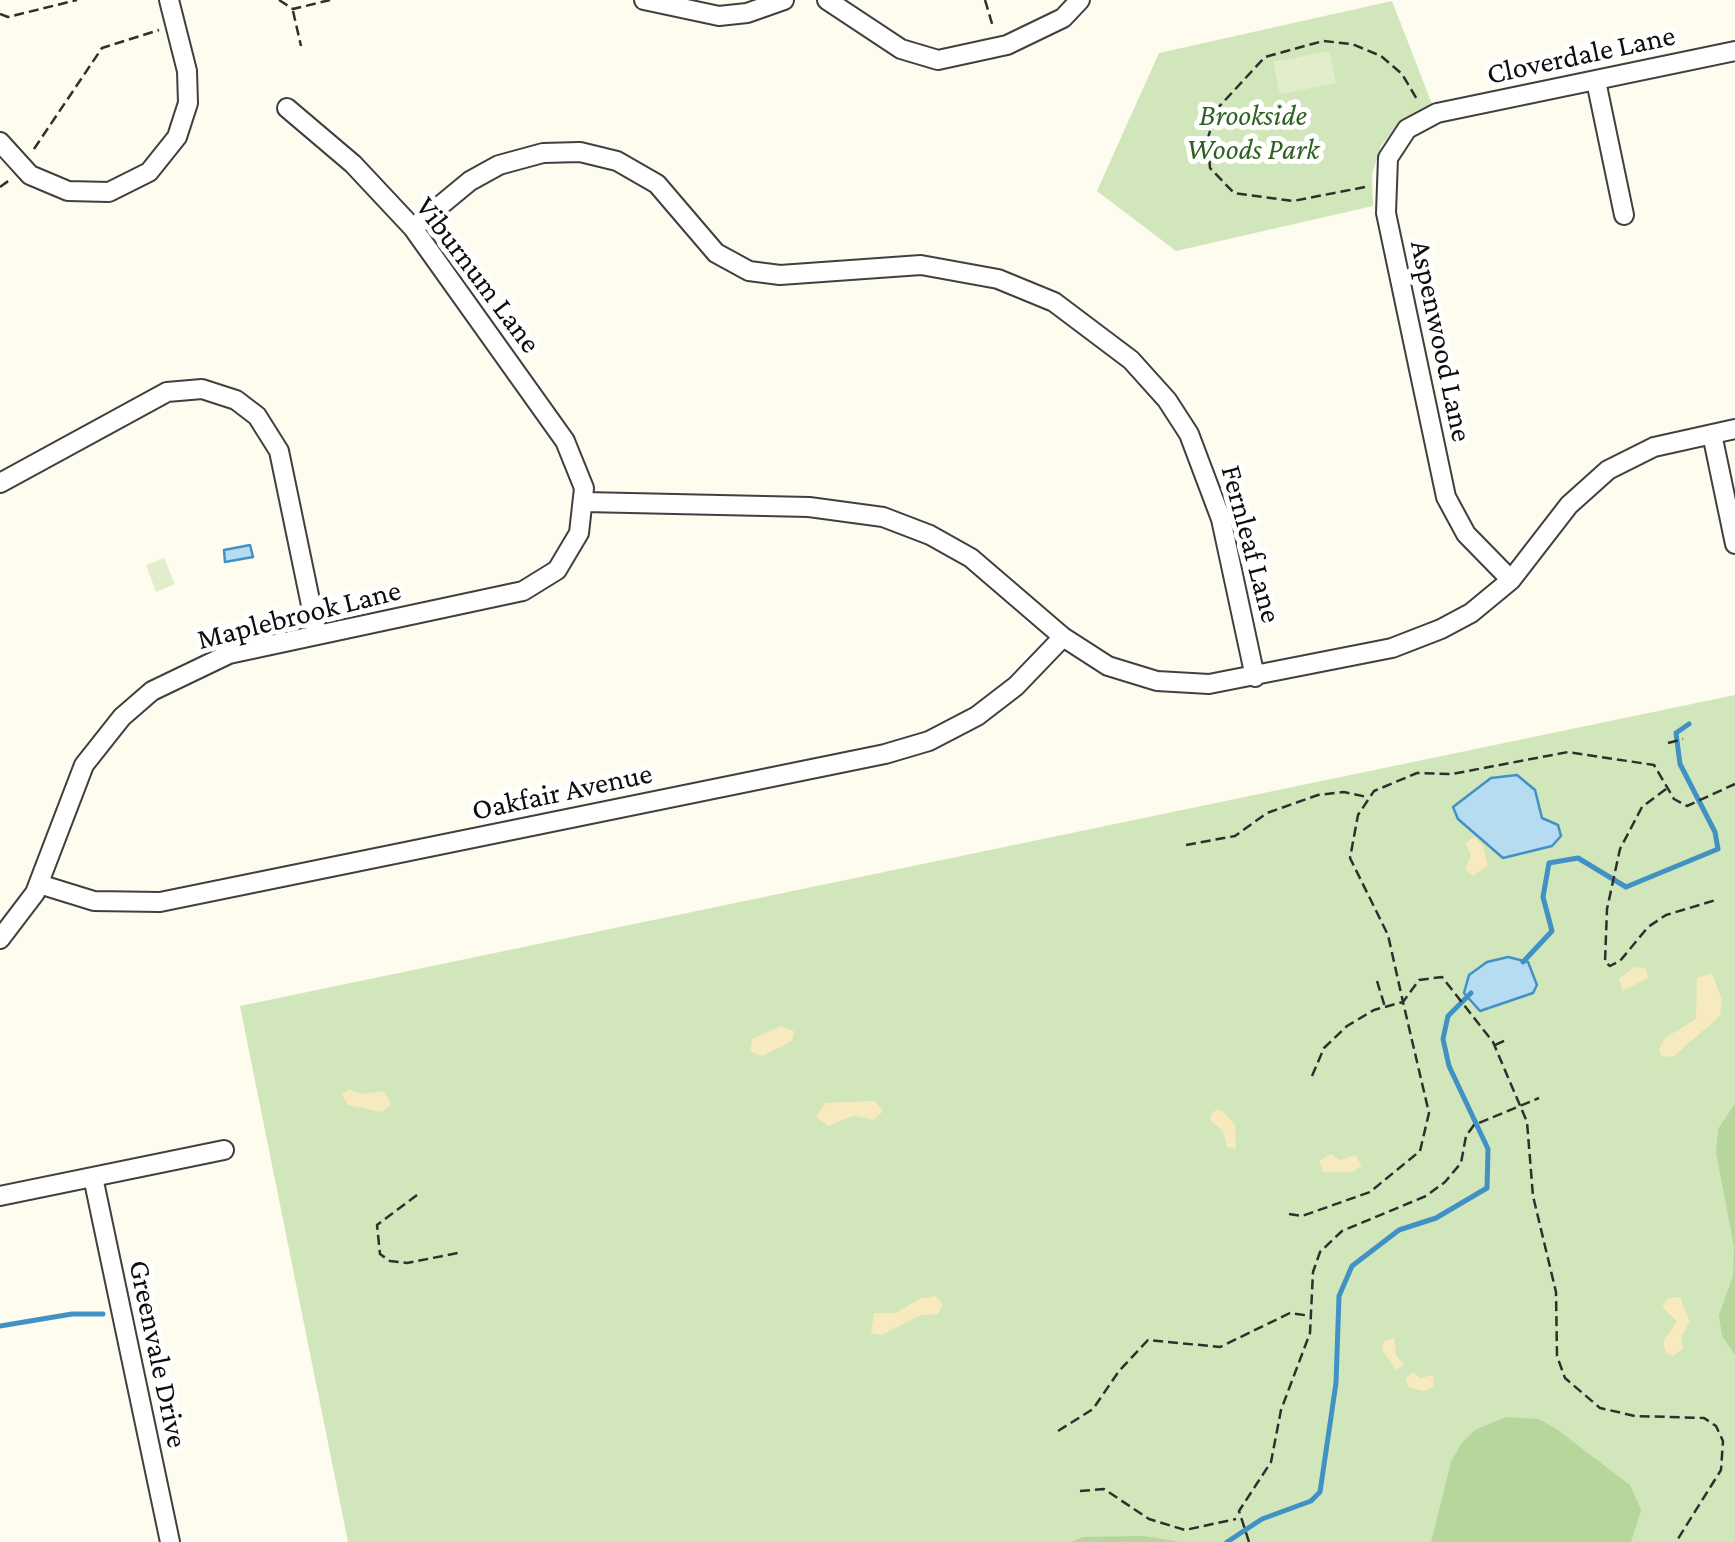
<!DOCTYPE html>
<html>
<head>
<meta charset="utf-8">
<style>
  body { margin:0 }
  canvas { display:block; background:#fefbef }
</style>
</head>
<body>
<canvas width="1735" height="1542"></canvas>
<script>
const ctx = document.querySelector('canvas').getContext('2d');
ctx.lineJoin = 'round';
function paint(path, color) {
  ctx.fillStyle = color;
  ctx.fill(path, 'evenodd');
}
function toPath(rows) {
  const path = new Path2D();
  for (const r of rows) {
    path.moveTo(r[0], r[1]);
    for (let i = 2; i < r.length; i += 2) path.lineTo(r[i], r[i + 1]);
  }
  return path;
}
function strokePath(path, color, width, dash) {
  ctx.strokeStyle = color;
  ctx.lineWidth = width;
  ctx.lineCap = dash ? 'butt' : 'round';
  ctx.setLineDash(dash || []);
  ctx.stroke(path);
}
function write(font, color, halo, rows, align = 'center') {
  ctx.font = font + ' "Crimson Pro",serif';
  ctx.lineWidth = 10;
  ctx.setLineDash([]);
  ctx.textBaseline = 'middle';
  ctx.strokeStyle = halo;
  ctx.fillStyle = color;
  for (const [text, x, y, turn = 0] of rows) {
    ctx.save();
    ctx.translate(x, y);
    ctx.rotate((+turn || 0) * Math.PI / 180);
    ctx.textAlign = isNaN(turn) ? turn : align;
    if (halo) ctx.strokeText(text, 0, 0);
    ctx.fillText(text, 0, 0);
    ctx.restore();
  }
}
paint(toPath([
  [1392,1,1432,104,1403,119,1381,146,1372,174,1373,206,1176,251,1097,191,1159,53],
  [1735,695,1735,1542,348,1542,240,1006]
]), '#d1e6ba');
paint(toPath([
  [1735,1104,1735,1355,1722,1336,1719,1315,1733,1276,1734,1247,1716,1152,1718,1129],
  [1506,1417,1538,1419,1555,1428,1630,1485,1641,1510,1631,1542,1431,1542,1451,1462,1461,1444,1475,1430],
  [1143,1536,1181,1542,1071,1542,1083,1537]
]), '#b6d69b');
paint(toPath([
  [1475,837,1483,846,1488,866,1473,876,1465,870,1471,855,1465,843],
  [1634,967,1646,968,1648,978,1623,991,1619,979],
  [1712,973,1722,1000,1720,1016,1674,1056,1662,1057,1659,1049,1665,1038,1696,1019,1697,978],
  [781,1026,794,1031,792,1041,763,1056,750,1052,752,1039],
  [349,1089,361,1094,384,1091,391,1104,382,1112,348,1105,342,1095],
  [875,1101,883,1111,874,1120,853,1116,828,1126,816,1117,825,1103],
  [1216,1110,1223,1111,1235,1125,1236,1149,1227,1147,1223,1131,1211,1121,1211,1114],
  [1331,1154,1340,1160,1355,1155,1362,1166,1352,1172,1323,1172,1319,1161],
  [936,1296,943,1304,938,1314,921,1315,882,1335,871,1333,874,1313,896,1313,919,1299],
  [1680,1297,1690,1322,1681,1336,1683,1349,1673,1356,1666,1353,1663,1342,1677,1321,1662,1307,1668,1298],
  [1394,1338,1396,1355,1404,1365,1396,1370,1382,1350,1384,1341],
  [1413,1372,1420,1378,1433,1375,1434,1387,1424,1391,1408,1387,1406,1378]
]), '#f6eabe');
paint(toPath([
  [1329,51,1336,83,1280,94,1273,62],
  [164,558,175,584,156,592,146,565]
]), '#e2eecb');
const water = toPath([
  [250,545,253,557,225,562,224,550,250,545],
  [1517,775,1535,790,1542,818,1558,825,1561,836,1552,846,1503,858,1458,819,1453,807,1491,778,1517,775],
  [1508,957,1528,962,1537,985,1533,993,1480,1011,1464,993,1469,975,1487,962,1508,957]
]);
paint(water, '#b6dcf2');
strokePath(water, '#4291c4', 2.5);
strokePath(toPath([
  [1523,962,1552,931,1543,897,1549,863,1578,858,1626,887,1718,849,1715,832,1680,764,1676,733,1689,724],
  [0,1326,72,1314,103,1314],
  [1227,1542,1262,1519,1311,1501,1320,1492,1336,1383,1339,1296,1352,1266,1399,1230,1436,1218,1487,1188,1488,1149,1449,1066,1443,1039,1448,1016,1471,993]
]), '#4291c4', 5);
const minor = toPath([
  [644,0,719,16,747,13,784,0],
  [827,0,901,49,938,60,1007,45,1063,18,1080,0],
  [1596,81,1624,215],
  [0,142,30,175,68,191,109,192,149,172,177,137,188,103,187,71,169,0],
  [413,228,470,181,499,165,543,153,580,152,617,161,657,184,716,253,749,271,780,275,921,265,998,279,1054,302,1131,360,1167,400,1189,434,1221,519,1255,677],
  [1712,434,1735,544],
  [0,483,167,392,202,389,236,400,257,416,279,451,317,634],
  [585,502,809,507,883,517,930,535,971,558,1063,637,1108,666,1157,681,1209,684,1392,648,1441,629,1471,613,1511,580,1569,505,1608,470,1654,447,1735,429],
  [1511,580,1466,534,1446,497,1386,213,1388,158,1407,129,1437,113,1735,51],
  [39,884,94,901,160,902,885,754,929,741,977,716,1016,686,1063,637],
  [0,939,35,893,84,765,122,717,152,691,229,654,523,591,557,570,579,533,584,488,565,441,413,228,353,164,287,108],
  [93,1177,170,1542],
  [0,1196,224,1150]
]);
strokePath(minor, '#404040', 22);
strokePath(toPath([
  [279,0,293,9,330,0],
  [985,0,993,27],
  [293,11,301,46],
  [0,14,8,17,77,0],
  [34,149,102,48,159,30],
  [0,187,11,179],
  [1365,187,1293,201,1234,193,1210,168,1208,138,1216,110,1265,57,1323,41,1352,44,1381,56,1402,74,1418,101],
  [1668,743,1683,739],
  [1666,789,1642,807,1620,849,1607,909,1605,962,1610,966,1620,961,1648,927,1666,915,1716,900],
  [1186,845,1235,836,1267,813,1318,795,1344,792,1367,797],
  [1377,981,1385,1007],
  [1495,1045,1506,1040],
  [1312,1076,1324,1048,1347,1026,1374,1010,1403,1002,1388,935,1350,858,1358,815,1374,791,1417,773,1452,774,1568,752,1654,765,1674,799,1687,806,1735,784],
  [417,1195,377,1225,380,1254,390,1261,407,1263,458,1253],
  [1289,1214,1302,1216,1370,1192,1420,1151,1429,1113,1403,1002,1419,980,1442,977,1493,1042,1527,1122,1533,1196,1556,1292,1557,1356,1565,1378,1600,1408,1635,1416,1704,1418,1716,1426,1723,1441,1721,1470,1676,1542],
  [1058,1431,1093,1409,1119,1371,1148,1340,1220,1347,1290,1313,1311,1316],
  [1080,1491,1104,1489,1149,1519,1185,1530,1236,1519],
  [1249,1542,1239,1511,1271,1462,1281,1410,1310,1333,1313,1272,1320,1252,1342,1231,1426,1196,1445,1182,1461,1163,1466,1136,1474,1125,1539,1098]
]), '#2f2f2f', 2.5, [10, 5]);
strokePath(minor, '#fff', 18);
write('30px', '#0d0d0d', '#fff', [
  ["Cloverdale Lane",1581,55,-12],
  ["Viburnum Lane",478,275,53],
  ["Aspenwood Lane",1441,341,78],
  ["Fernleaf Lane",1251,544,75],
  ["Maplebrook Lane",299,615,-14],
  ["Oakfair Avenue",562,792,-12],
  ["Greenvale Drive",158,1354,78]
]);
write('italic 30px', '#2f6122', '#fff', [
  ["Brookside",1253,116],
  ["Woods Park",1253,150]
]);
</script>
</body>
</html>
